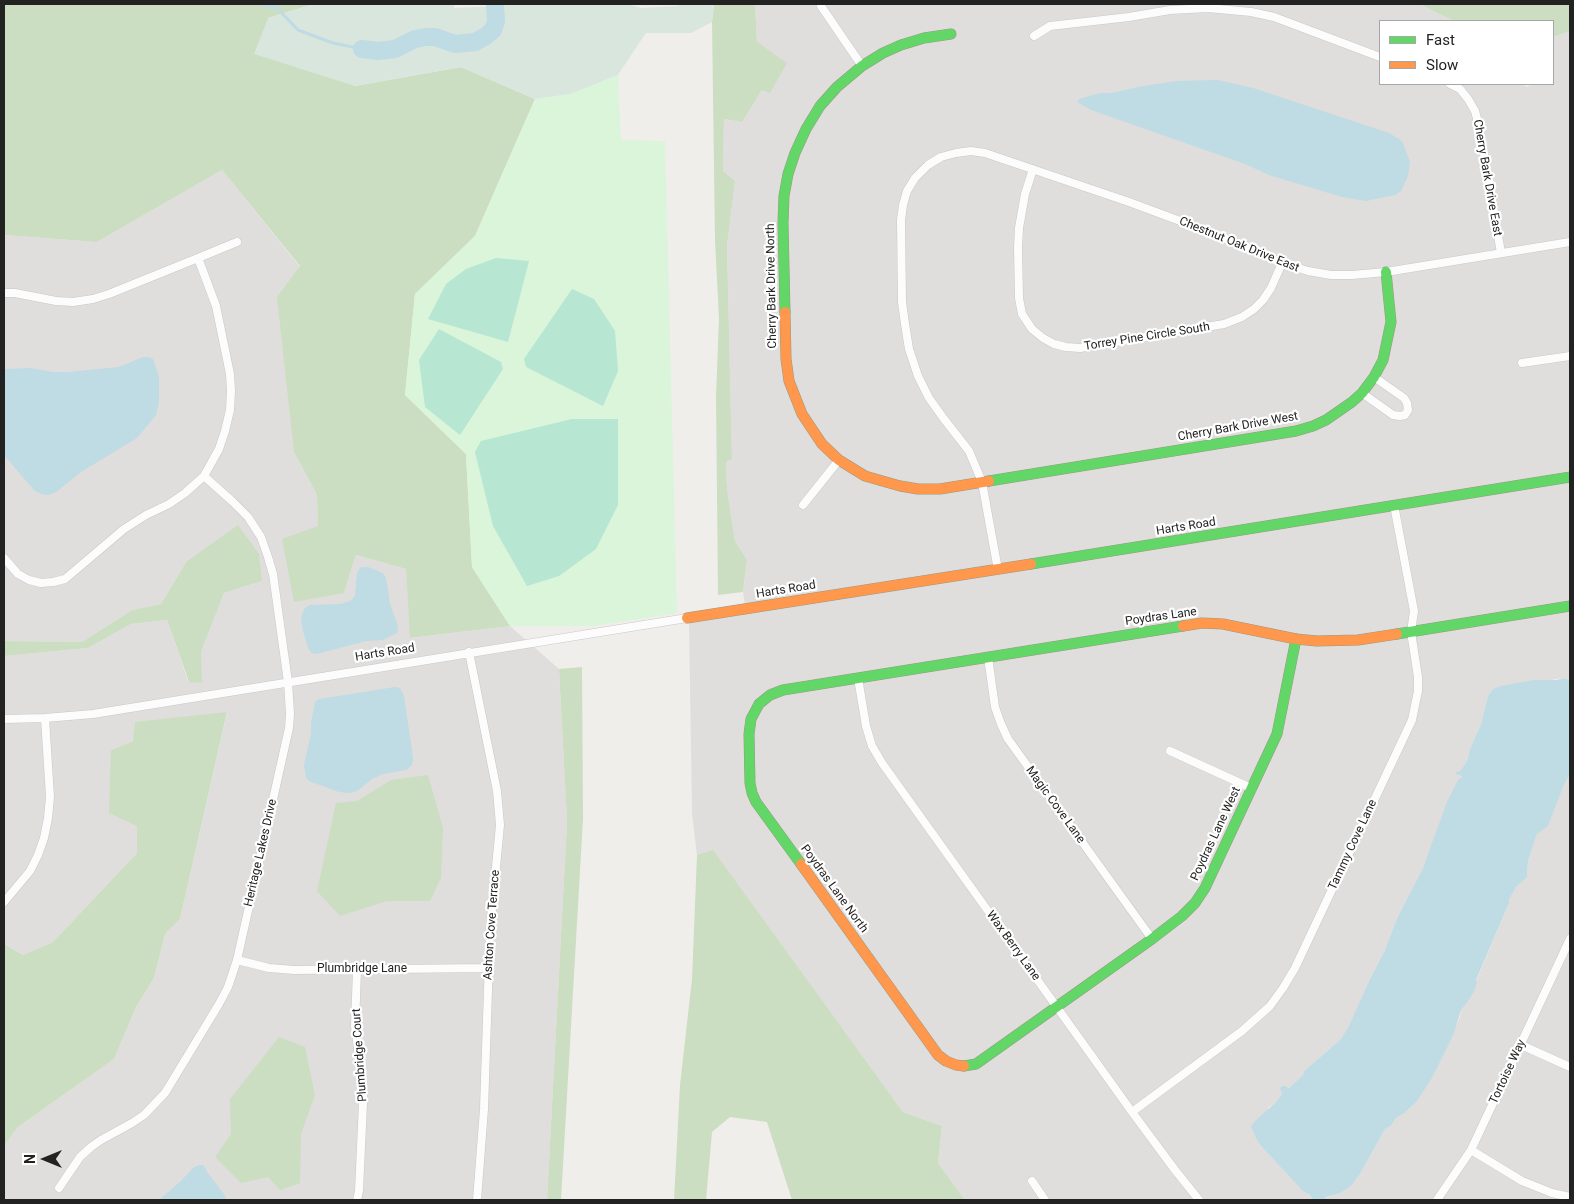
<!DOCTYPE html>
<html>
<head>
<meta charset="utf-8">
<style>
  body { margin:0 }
  #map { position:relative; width:1574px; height:1204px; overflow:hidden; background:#f0eeeb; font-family:Roboto,sans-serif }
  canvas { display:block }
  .frame { position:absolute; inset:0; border:5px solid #222; pointer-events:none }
  .legend { position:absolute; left:1379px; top:20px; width:175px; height:65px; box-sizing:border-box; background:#fff; border:1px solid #a7a7a7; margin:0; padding:6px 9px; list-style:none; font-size:15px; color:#222 }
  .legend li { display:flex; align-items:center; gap:10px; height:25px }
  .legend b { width:25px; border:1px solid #a7a7a7 }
  .north { position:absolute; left:20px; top:1134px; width:50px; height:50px; -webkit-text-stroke:4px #fff; paint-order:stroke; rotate:270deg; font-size:14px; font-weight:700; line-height:20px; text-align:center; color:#222 }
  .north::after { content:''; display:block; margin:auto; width:18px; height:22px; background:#222; clip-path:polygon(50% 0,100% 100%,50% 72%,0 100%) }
</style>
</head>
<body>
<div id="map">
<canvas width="1574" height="1204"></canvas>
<div class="frame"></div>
<ul class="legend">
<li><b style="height:6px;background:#63d668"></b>Fast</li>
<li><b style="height:6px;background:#ff974d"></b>Slow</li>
</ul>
<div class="north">N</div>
</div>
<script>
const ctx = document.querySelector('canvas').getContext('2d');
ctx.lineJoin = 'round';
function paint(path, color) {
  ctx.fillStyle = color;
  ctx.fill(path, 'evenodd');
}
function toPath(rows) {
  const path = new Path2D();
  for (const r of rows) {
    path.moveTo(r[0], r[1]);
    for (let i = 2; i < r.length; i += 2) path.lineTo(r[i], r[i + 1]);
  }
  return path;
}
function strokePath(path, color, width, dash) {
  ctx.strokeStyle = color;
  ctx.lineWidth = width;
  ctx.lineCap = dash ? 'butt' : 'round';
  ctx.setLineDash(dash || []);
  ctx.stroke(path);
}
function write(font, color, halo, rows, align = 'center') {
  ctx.font = font + ' Roboto,sans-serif';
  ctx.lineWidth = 4.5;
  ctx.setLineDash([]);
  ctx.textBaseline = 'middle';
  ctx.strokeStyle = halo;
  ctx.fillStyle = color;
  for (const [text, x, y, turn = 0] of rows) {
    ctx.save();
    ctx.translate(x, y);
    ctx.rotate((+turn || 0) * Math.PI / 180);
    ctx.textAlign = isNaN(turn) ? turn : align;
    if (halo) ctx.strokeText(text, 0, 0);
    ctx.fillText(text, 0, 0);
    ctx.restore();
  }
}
paint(toPath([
  [755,4,1419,4,1454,21,1380,21,1380,84,1524,84,1526,87,1532,84,1553,84,1553,37,1570,31,1570,471,1480,487,745,606,743,592,747,561,735,541,727,489,726,462,732,459,727,246,735,181,723,171,724,119,742,122,762,90,757,43],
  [222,170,300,267,294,452,317,495,318,526,344,593,356,555,406,569,411,638,510,626,559,669,567,822,547,1200,4,1200,4,1146,18,1127,114,1059,136,1007,154,978,165,934,180,919,227,713,133,741,111,750,137,826,137,853,53,942,23,955,4,944,4,656,88,648,131,624,167,620,188,681,202,683,200,651,224,593,262,581,186,562,161,604,132,610,82,642,4,641,4,235,97,242],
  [1570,481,1570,680,1563,678,1493,689,1488,696,1481,724,1470,749,1467,761,1461,770,1457,771,1462,776,1423,868,1398,916,1384,952,1369,981,1350,1026,1341,1039,1304,1071,1303,1075,1289,1088,1284,1085,1281,1088,1282,1094,1276,1102,1268,1108,1262,1147,1303,1190,1310,1195,1312,1199,1321,1199,1341,1193,1352,1185,1360,1174,1385,1129,1391,1126,1396,1118,1403,1114,1433,1076,1460,1017,1461,1010,1467,1003,1509,903,1509,900,1516,887,1527,876,1528,861,1537,834,1548,825,1564,785,1570,774,1570,1200,965,1200,938,1163,942,1126,903,1112,713,851,697,855,692,813,689,622]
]), '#dfdedc');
paint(toPath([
  [4,4,314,4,268,18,355,86,461,67,535,99,475,236,415,294,405,395,466,454,472,567,510,626,410,638,406,569,356,555,344,593,294,602,282,539,318,526,317,495,294,452,277,297,300,266,222,170,97,242,4,235],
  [714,4,755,4,757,42,787,63,770,93,762,90,742,122,724,119,723,171,735,181,727,246,732,459,726,462,727,489,735,541,747,560,743,592,718,595,716,396,719,318,715,241,712,22],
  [1419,4,1570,4,1570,31,1553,37,1553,21,1454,21],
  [238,525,259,554,262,581,224,593,201,651,202,683,189,682,167,620,131,624,88,648,4,656,4,641,82,642,132,610,161,604,186,562],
  [582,667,583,819,561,1200,547,1200,567,822,559,669],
  [227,712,180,919,165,934,154,978,136,1007,114,1059,18,1127,4,1146,4,944,23,955,53,942,137,853,137,826,109,813,111,750,133,741,135,722],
  [428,775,443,828,441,878,430,901,387,901,340,916,317,891,336,803,357,801,391,780],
  [713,850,903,1112,942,1126,938,1163,965,1200,792,1200,767,1122,730,1117,712,1132,706,1200,674,1200,680,1085,692,979,697,855],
  [279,1037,305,1047,315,1095,301,1134,300,1183,280,1190,268,1177,241,1183,215,1157,231,1134,230,1099]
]), '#cbdec1');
paint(toPath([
  [314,4,385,4,390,5,395,4,454,4,454,8,498,6,499,4,628,4,641,8,677,6,682,4,714,4,712,22,691,33,646,33,618,75,571,94,535,99,461,67,355,86,254,54,268,18]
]), '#d9e6de');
paint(toPath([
  [618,75,621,140,665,141,677,613,594,626,510,626,472,567,466,454,405,395,415,294,475,236,535,99,571,94]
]), '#daf5da');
paint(toPath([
  [496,258,529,261,508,342,428,319,446,284,466,269],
  [572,289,594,299,615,331,618,371,603,406,526,367,524,359],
  [439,329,501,362,503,369,460,435,425,407,419,360],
  [572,419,618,419,618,505,596,549,559,576,527,586,493,526,475,452,481,441]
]), '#b7e6d2');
paint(toPath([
  [1218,80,1253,88,1389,133,1402,141,1410,162,1408,176,1401,191,1395,195,1366,201,1342,197,1269,175,1245,164,1091,110,1077,102,1079,99,1100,93,1111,93,1143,86,1177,81],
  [143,357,149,357,153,359,159,377,159,402,156,415,137,438,81,472,56,492,48,495,42,494,35,491,4,455,4,369,31,368,52,372,68,372,119,367],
  [362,567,368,567,383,573,386,578,390,604,398,626,397,633,383,640,366,641,317,654,312,653,309,650,304,635,301,621,302,614,305,608,310,605,340,604,350,601,355,596,357,574,359,569],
  [1563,678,1570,680,1570,774,1564,785,1548,826,1537,834,1528,861,1527,877,1516,887,1509,900,1509,903,1476,980,1477,982,1474,991,1467,1003,1461,1010,1454,1033,1433,1076,1417,1101,1403,1114,1396,1118,1391,1126,1385,1129,1360,1174,1352,1185,1341,1193,1326,1197,1324,1200,1312,1199,1310,1195,1303,1191,1262,1147,1256,1138,1251,1127,1254,1122,1276,1102,1282,1094,1280,1088,1284,1085,1289,1088,1303,1075,1304,1071,1341,1039,1349,1026,1369,981,1384,952,1398,916,1423,868,1447,802,1458,780,1462,777,1461,775,1457,775,1456,772,1461,770,1467,761,1470,749,1481,724,1488,696,1493,689,1501,686,1534,680,1557,680],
  [395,687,400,688,404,696,413,758,412,765,406,770,383,774,372,779,357,791,349,793,339,792,309,781,306,778,304,765,311,734,311,723,315,702,319,699],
  [199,1165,203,1165,206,1169,207,1172,224,1194,226,1200,159,1200,181,1181,194,1167]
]), '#bfdbe3');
strokePath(toPath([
  [260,4,277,8,298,30,333,43,362,49]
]), '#bfdbe3', 3);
strokePath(toPath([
  [362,49,378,51,395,49,415,39,426,37,435,37,455,44,475,42,486,36,493,30,496,21,495,4]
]), '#bfdbe3', 18);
const street = toPath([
  [821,6,862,66],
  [1034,36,1050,26,1129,17,1170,10,1208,8,1251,12,1274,17,1380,57],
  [1450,84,1460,89,1468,99,1475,111,1479,126,1501,253],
  [1033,169,1025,194,1019,228,1018,248,1019,298,1022,314,1032,329,1043,338,1054,344,1066,347,1080,348,1224,324,1242,317,1254,309,1263,300,1271,288,1282,263],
  [198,258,237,242],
  [4,293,15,293,56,301,73,302,93,299,109,294,198,258,216,306,230,374,231,391,230,410,225,431,219,449,204,476,185,493,169,504,146,515,124,529,65,579,53,582,41,583,29,580,18,574,4,558],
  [1522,363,1570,356],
  [1362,393,1393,415,1400,416,1405,415,1408,410,1407,403,1404,398,1374,377],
  [803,505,839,460],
  [998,570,982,482,969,451,944,419,929,398,918,376,909,349,905,324,902,302,901,220,903,205,907,191,915,178,928,165,941,157,956,153,971,151,985,153,1129,202,1207,231,1282,263,1308,271,1331,275,1352,275,1386,272,1570,242],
  [469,652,497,791,500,825,490,930,484,1109,477,1200],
  [988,657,995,707,1001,724,1008,739,1152,939],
  [858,678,866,726,872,746,882,763,1132,1112,1175,1170,1199,1200],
  [4,719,45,718,93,714,687,618],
  [1170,751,1251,788],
  [4,902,30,871,38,855,44,838,48,818,50,797,45,718],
  [237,960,269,968,294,970,488,968],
  [357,969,355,1026,363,1084,363,1103,359,1191,357,1200],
  [1521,1045,1570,1067],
  [1132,1112,1242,1031,1270,1006,1283,988,1295,968,1412,720,1418,691,1418,677,1411,632,1414,611,1394,505],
  [1471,1150,1522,1181,1552,1193,1570,1197],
  [1032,1181,1045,1200],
  [59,1188,80,1157,91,1147,101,1140,132,1123,144,1115,165,1093,219,1004,228,987,237,960,289,728,290,714,288,682,273,574,268,557,261,537,248,517,233,502,204,476],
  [1437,1200,1471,1150,1570,939]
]);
const fast = toPath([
  [785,312,783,223,784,196,788,174,795,153,806,129,820,106,837,87,862,66,883,53,901,45,924,38,951,34],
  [989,481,1296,431,1313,426,1326,420,1352,402,1362,393,1374,377,1383,360,1391,322,1386,272],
  [1031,564,1570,477],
  [1397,634,1570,606],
  [801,864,756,802,752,793,750,783,749,734,751,719,759,704,770,695,783,690,1183,626],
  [964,1066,976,1064,1152,939,1182,916,1195,903,1205,888,1277,734,1296,639]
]);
const slow = toPath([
  [785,312,786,359,789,381,802,414,822,444,839,460,865,476,900,486,918,489,940,489,989,481],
  [687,618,1031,564],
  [1183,626,1202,623,1223,624,1296,639,1317,641,1358,640,1397,634],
  [801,864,938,1055,946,1061,956,1065,964,1066]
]);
strokePath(street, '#c9c8c7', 9);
strokePath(fast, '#999a82', 11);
strokePath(slow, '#999a82', 11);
strokePath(street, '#fdfcfc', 8);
strokePath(fast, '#63d668', 10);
strokePath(slow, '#ff974d', 10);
write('12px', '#222', '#fff', [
  ["Cherry Bark Drive East",1487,178,80],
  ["Chestnut Oak Drive East",1239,245,22],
  ["Cherry Bark Drive North",772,286,-91],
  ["Torrey Pine Circle South",1147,337,-9],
  ["Cherry Bark Drive West",1238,427,-10],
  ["Harts Road",1186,527,-9],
  ["Harts Road",786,590,-9],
  ["Poydras Lane",1161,617,-8],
  ["Harts Road",385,653,-9],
  ["Magic Cove Lane",1055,805,54],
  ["Poydras Lane West",1216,834,-65],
  ["Tammy Cove Lane",1353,845,-65],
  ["Heritage Lakes Drive",261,853,-77],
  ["Poydras Lane North",834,889,54],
  ["Ashton Cove Terrace",492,925,-86],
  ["Wax Berry Lane",1013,946,54],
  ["Plumbridge Lane",362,969],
  ["Plumbridge Court",360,1055,-94],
  ["Tortoise Way",1508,1072,-65]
]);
</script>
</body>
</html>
